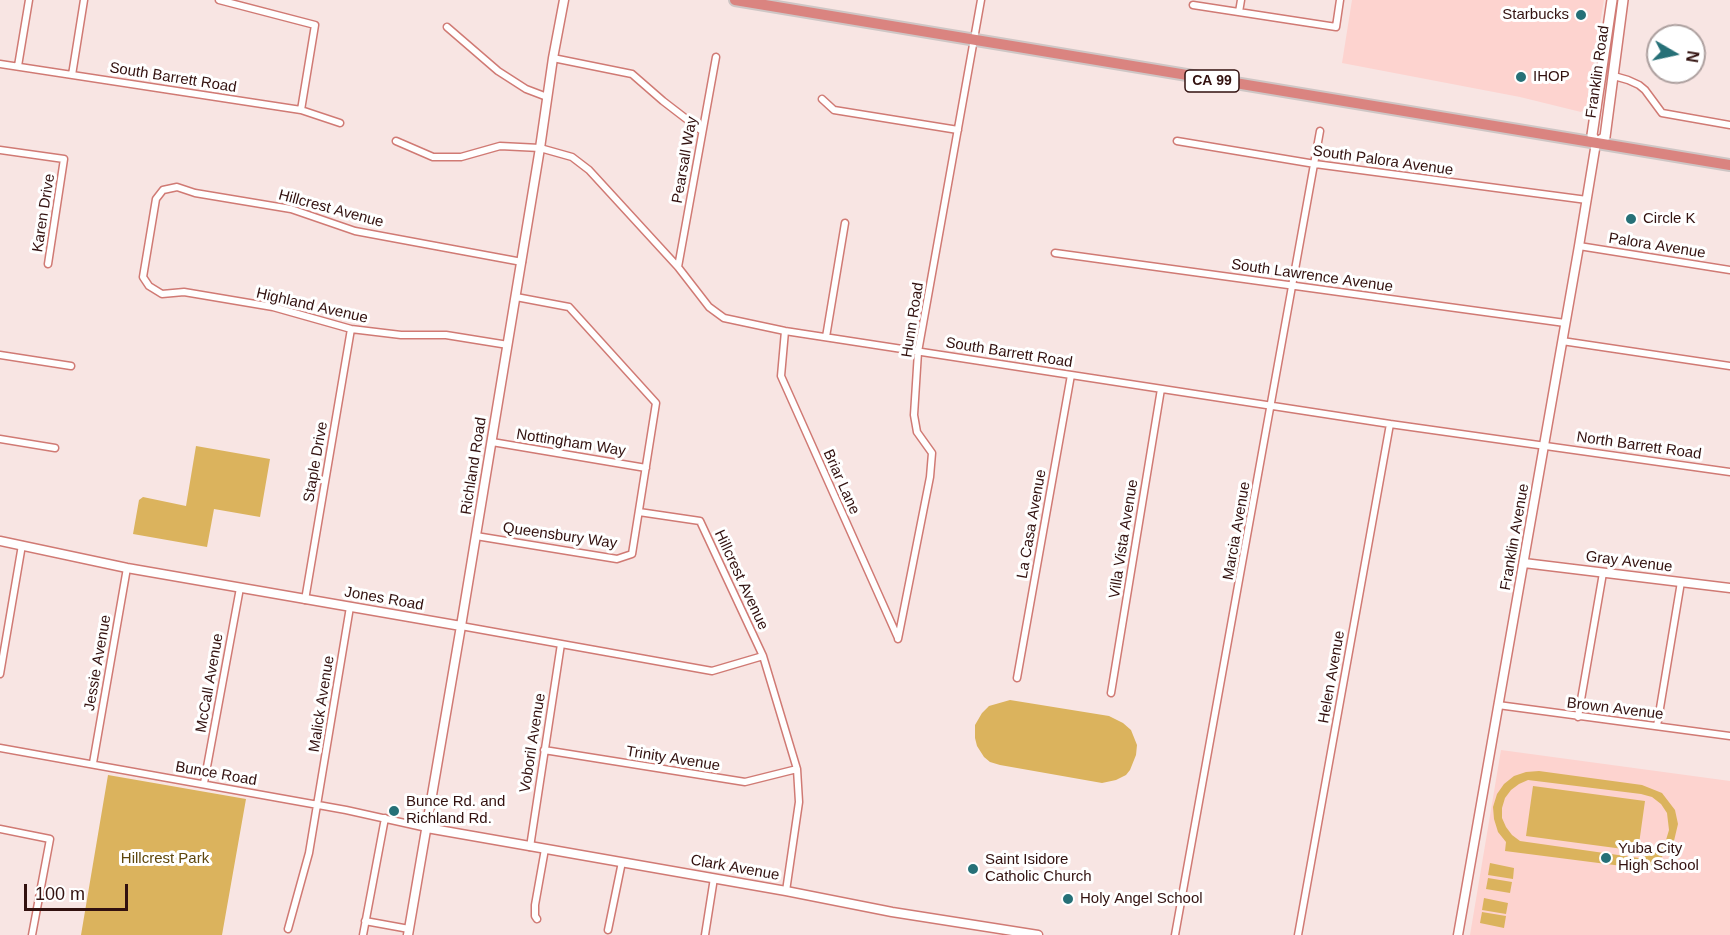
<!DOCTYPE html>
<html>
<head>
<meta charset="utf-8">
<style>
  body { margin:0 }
  #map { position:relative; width:1730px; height:935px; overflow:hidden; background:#f8e5e3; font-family:Helvetica,sans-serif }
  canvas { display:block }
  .north { position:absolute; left:1646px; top:24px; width:60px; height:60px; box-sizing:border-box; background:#fff; border:2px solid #ada09f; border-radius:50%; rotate:99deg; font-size:16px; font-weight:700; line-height:24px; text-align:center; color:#32110f }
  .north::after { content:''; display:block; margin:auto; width:21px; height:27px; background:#267077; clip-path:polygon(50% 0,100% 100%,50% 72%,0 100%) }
  .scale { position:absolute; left:24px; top:884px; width:104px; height:27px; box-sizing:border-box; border:3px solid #32110f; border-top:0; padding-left:8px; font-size:18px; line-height:21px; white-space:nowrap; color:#32110f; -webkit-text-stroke:4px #fff; paint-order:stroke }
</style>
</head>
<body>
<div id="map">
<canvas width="1730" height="935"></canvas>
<div class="north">N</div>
<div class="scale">100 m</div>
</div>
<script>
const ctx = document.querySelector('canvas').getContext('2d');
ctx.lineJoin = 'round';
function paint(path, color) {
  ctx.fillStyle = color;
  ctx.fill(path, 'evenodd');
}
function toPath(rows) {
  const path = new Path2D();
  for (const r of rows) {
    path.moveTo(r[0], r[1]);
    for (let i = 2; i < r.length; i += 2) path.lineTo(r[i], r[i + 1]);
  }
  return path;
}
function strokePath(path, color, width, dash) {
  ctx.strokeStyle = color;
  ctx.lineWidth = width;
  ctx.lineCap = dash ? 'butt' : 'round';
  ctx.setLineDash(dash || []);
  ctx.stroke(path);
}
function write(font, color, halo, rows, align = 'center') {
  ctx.font = font + ' Helvetica,sans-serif';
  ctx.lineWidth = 6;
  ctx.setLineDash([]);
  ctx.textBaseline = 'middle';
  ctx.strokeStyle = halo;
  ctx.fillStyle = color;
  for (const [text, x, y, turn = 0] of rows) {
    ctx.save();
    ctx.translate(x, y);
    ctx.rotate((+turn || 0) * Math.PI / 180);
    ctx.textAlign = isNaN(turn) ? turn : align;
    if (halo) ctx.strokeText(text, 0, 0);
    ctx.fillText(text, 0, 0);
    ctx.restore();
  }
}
paint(toPath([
  [1352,0,1604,0,1586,108,1581,112,1520,97,1342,63],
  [1501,750,1730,781,1730,935,1470,935]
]), '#fdd3cf');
paint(toPath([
  [196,446,270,459,260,517,214,509,207,547,133,534,139,500,143,497,186,506],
  [1010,700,1109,716,1123,723,1131,730,1137,745,1136,755,1130,770,1126,775,1116,780,1102,783,1000,765,990,762,984,757,977,746,975,738,975,725,982,713,989,706],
  [1539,771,1642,785,1662,793,1675,810,1678,824,1673,845,1659,860,1662,861,1661,871,1505,851,1506,842,1498,832,1494,819,1493,807,1497,794,1504,784,1514,776,1526,772],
  [1528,780,1641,794,1652,797,1661,804,1667,813,1669,830,1666,840,1654,853,1639,858,1520,841,1512,835,1506,827,1502,818,1502,808,1505,798,1511,790,1519,784],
  [108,775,246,799,222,935,81,935],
  [1533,786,1645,801,1638,851,1526,836],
  [1490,863,1514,868,1513,879,1488,875],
  [1488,878,1512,882,1510,893,1486,889],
  [1484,898,1508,903,1506,914,1482,910],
  [1482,912,1506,916,1504,928,1480,923]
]), '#dbb35d');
const minor = toPath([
  [219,0,315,25,301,110],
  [1193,5,1336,27,1340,0],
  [1239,12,1241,0],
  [447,27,498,71,526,89,547,97],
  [553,58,632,74,663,101,702,131],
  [0,64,301,110,340,123],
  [18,66,29,0],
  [72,75,84,0],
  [1614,76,1628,80,1639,85,1645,90,1662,113,1730,125],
  [822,99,834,110,958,130],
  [396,141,433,157,461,157,500,146,540,148,572,157,589,170,678,267,709,307,724,318,785,331,1390,424,1730,472],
  [1177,141,1315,164,1587,200],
  [0,150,64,159,48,264],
  [1579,246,1730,270],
  [1055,253,1565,323],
  [678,267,716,57],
  [785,331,781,376,898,638],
  [826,337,845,223],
  [1562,341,1730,366],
  [508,345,446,335,401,335,351,329,273,307,184,292,162,294,149,286,143,277,156,199,163,190,177,187,195,193,291,209,355,231,522,262],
  [0,355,71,366],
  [0,439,55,448],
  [492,442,646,468],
  [639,512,700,521,763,656,797,769,799,802,786,891],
  [476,536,617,559,632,554,656,403,569,307,516,297],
  [305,600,351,329],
  [461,626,712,671,763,656],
  [898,639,930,477,932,453,917,432,914,415,918,352,981,0],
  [0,674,22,545],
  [1017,678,1071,375],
  [1111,693,1161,389],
  [1498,705,1730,736],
  [1578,717,1603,573],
  [1657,726,1681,582],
  [0,748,346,810,427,828],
  [544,750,745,782,797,769],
  [93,763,127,568],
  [204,783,240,588],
  [0,829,50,839,32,935],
  [530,847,561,644],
  [537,919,535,916,535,905,545,849],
  [365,921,409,929],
  [288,929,309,853,350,607],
  [608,930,622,862],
  [363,935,385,818],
  [705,935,714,878],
  [1175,935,1320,131],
  [1298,935,1390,424]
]);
const tertiary = toPath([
  [0,541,127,568,461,626],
  [1524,563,1730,588],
  [427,828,786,891,892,912,1038,935],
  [408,935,461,626,540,148,553,58,564,0],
  [1458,935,1579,246,1596,143]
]);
const secondary = toPath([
  [1612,0,1592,135,1596,143,1605,137,1623,0]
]);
const trunk = toPath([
  [735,0,1730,165]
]);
strokePath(minor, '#d07a74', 9);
strokePath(tertiary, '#d07a74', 11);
strokePath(secondary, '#d07a74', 12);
strokePath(trunk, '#cec6c5', 14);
strokePath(minor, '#fff', 6);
strokePath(tertiary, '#fff', 8);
strokePath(secondary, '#fff', 9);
strokePath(trunk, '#da8480', 10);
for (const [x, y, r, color] of [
  [1581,15,6,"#267077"],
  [1521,77,6,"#267077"],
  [1631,219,6,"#267077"],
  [394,811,6,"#267077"],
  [1606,858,6,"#267077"],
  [973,869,6,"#267077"],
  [1068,899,6,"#267077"]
]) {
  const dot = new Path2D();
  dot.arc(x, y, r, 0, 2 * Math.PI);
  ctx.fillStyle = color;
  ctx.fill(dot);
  strokePath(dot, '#fff', 2);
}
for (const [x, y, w] of [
  [1212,81,54]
]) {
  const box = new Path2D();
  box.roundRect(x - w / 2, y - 11, w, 22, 4.5);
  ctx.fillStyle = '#fff';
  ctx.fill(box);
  strokePath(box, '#32110f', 1.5);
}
write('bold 14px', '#32110f', null, [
  ["CA 99",1212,81]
]);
write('15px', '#32110f', '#fff', [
  ["Starbucks",1569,15,"right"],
  ["IHOP",1533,77],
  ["Circle K",1643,219],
  ["Bunce Rd. and",406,802],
  ["Richland Rd.",406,819],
  ["Yuba City",1618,849],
  ["High School",1618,866],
  ["Saint Isidore",985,860],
  ["Catholic Church",985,877],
  ["Holy Angel School",1080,899]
], 'left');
write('15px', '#32110f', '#fff', [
  ["Franklin Road",1598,72,-82],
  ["South Barrett Road",173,78,9],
  ["Pearsall Way",685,160,-80],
  ["South Palora Avenue",1383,161,8],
  ["Hillcrest Avenue",331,209,15],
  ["Karen Drive",44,213,-81],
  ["Palora Avenue",1657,246,9],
  ["South Lawrence Avenue",1312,276,8],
  ["Highland Avenue",312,306,13],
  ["Hunn Road",913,320,-81],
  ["South Barrett Road",1009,353,9],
  ["Nottingham Way",571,443,9],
  ["North Barrett Road",1639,446,8],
  ["Staple Drive",316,462,-80],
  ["Richland Road",474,466,-81],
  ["Briar Lane",841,482,66],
  ["La Casa Avenue",1032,524,-80],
  ["Marcia Avenue",1237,531,-80],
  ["Queensbury Way",560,536,8],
  ["Franklin Avenue",1515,537,-80],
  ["Villa Vista Avenue",1124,539,-81],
  ["Gray Avenue",1629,562,7],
  ["Hillcrest Avenue",741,580,65],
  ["Jones Road",384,599,10],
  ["Jessie Avenue",98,663,-80],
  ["Helen Avenue",1332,677,-80],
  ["McCall Avenue",210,683,-80],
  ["Malick Avenue",322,704,-81],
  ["Brown Avenue",1615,709,7],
  ["Voboril Avenue",533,743,-81],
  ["Trinity Avenue",673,759,9],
  ["Bunce Road",216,774,10],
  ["Clark Avenue",735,868,10]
]);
write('15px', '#5d460c', '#fff', [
  ["Hillcrest Park",165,859]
]);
</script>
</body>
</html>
